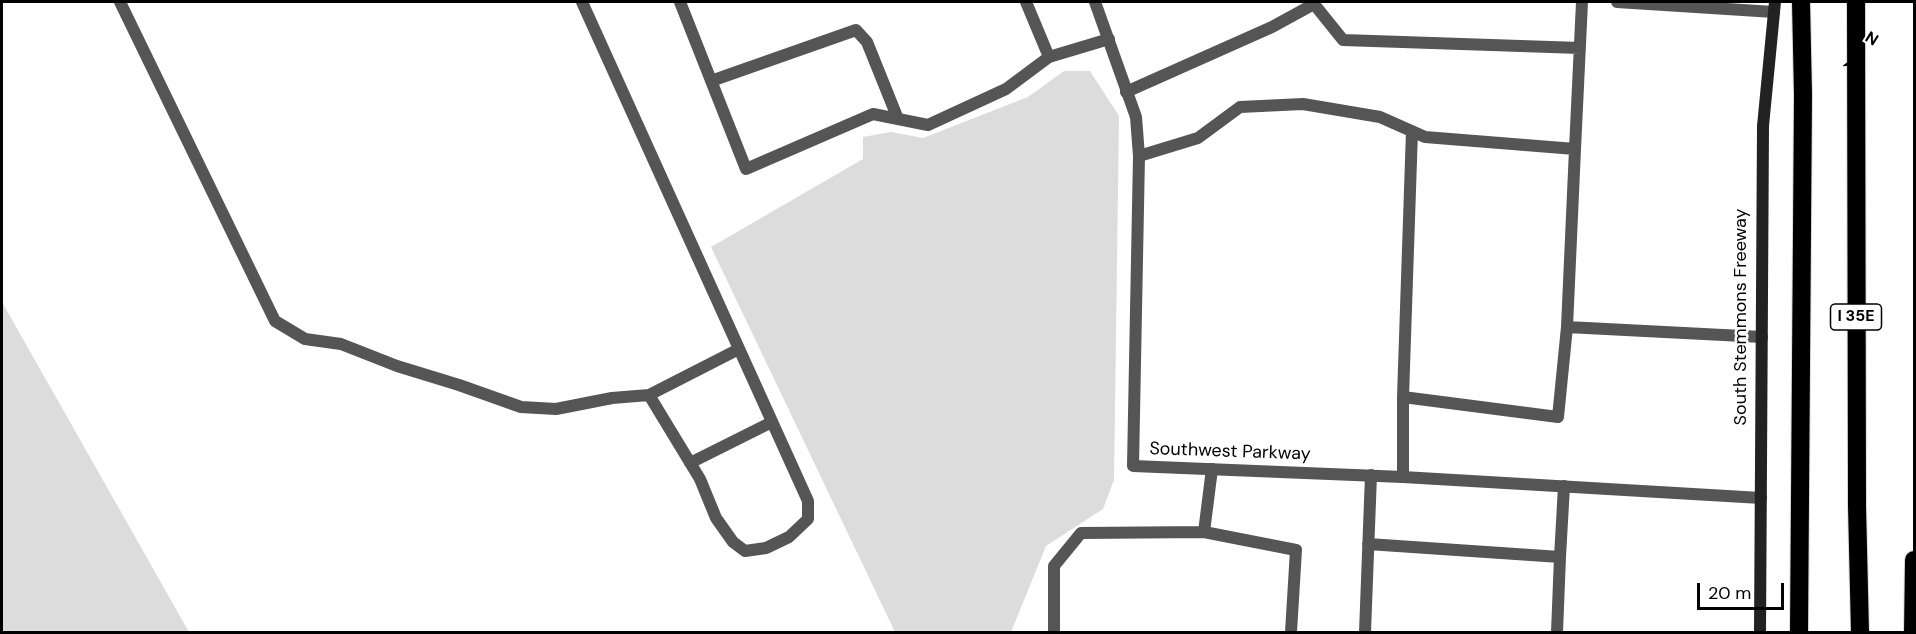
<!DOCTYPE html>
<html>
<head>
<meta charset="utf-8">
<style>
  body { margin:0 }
  #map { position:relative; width:1916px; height:634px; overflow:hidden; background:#fff; font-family:"DM Sans",sans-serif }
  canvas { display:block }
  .frame { position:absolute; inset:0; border:3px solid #000; pointer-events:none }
  .north { position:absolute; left:1832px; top:24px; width:60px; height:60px; -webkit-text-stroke:4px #fff; paint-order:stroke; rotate:32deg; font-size:16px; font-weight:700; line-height:24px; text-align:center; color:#000 }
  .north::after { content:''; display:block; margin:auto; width:21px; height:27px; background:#000; clip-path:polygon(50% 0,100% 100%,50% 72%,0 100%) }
  .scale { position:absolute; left:1697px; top:583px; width:87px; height:27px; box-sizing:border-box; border:3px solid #000; border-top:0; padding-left:8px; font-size:18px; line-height:21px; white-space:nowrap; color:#000; -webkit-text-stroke:4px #fff; paint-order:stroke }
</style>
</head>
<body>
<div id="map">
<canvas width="1916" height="634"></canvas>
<div class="frame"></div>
<div class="north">N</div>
<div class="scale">20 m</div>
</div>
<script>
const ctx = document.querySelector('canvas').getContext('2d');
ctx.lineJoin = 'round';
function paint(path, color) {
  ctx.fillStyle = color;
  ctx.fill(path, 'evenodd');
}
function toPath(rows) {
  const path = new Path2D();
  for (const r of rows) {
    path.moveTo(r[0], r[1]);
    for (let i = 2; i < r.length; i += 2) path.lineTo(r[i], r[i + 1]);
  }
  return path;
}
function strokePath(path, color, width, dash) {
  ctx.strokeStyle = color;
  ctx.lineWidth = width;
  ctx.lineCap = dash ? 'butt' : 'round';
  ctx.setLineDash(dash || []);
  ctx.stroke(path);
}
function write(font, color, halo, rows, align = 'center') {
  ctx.font = font + ' "DM Sans",sans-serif';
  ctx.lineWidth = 5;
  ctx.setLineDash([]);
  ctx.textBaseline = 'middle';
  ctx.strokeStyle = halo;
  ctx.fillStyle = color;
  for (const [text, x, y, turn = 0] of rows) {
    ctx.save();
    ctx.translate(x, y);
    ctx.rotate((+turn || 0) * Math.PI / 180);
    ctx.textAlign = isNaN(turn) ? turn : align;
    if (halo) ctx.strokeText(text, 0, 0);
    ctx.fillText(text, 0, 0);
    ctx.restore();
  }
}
paint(toPath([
  [1064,71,1090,71,1119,116,1114,480,1103,509,1046,546,1011,632,895,632,711,247,863,159,863,137,891,132,923,138,1028,97],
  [2,302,189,632,2,632]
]), '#dcdcdc');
const highway = toPath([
  [1856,2,1857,506,1860,632],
  [1799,632,1803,95,1801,2],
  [1913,632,1914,560]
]);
strokePath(highway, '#dbdbdb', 20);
strokePath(toPath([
  [120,2,275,321,305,339,341,344,397,366,459,385,521,407,556,409,612,398,649,395,700,479,716,518,733,542,745,551,766,548,789,537,808,519,808,501,582,2],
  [680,2,746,169,873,114,928,125,1006,89,1049,57,1109,39],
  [1026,2,1049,57],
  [1617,2,1774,12],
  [1314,4,1343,40,1580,48],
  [711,81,856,30,867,42,898,119],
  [1126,92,1272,27,1314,4,1315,2],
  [1575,149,1582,2],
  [1139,156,1198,138,1240,107,1303,104,1380,117,1425,137,1575,149,1567,327,1762,337],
  [649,395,739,349],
  [1403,397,1412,131],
  [690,463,772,422],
  [1403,477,1403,397,1558,417,1567,327],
  [1204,532,1212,469],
  [1368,544,1560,557,1557,632],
  [1560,557,1564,486],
  [1054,632,1054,566,1081,533,1204,532,1296,550,1291,632],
  [1365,632,1371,475]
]), '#555', 12);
strokePath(toPath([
  [1095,2,1136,117,1139,156,1133,466,1403,477,1761,498]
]), '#555', 12);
strokePath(toPath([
  [1760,632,1763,126,1775,2]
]), '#222', 12);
strokePath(highway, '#000', 18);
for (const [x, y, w] of [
  [1856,317,51]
]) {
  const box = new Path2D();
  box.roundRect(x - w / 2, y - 13, w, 26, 4.5);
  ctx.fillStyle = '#fff';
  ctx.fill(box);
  strokePath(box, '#000', 1.5);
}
write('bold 16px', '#000', null, [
  ["I 35E",1856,317]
]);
write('18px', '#000', '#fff', [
  ["South Stemmons Freeway",1741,317,-90],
  ["Southwest Parkway",1230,452,2]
]);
</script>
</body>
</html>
